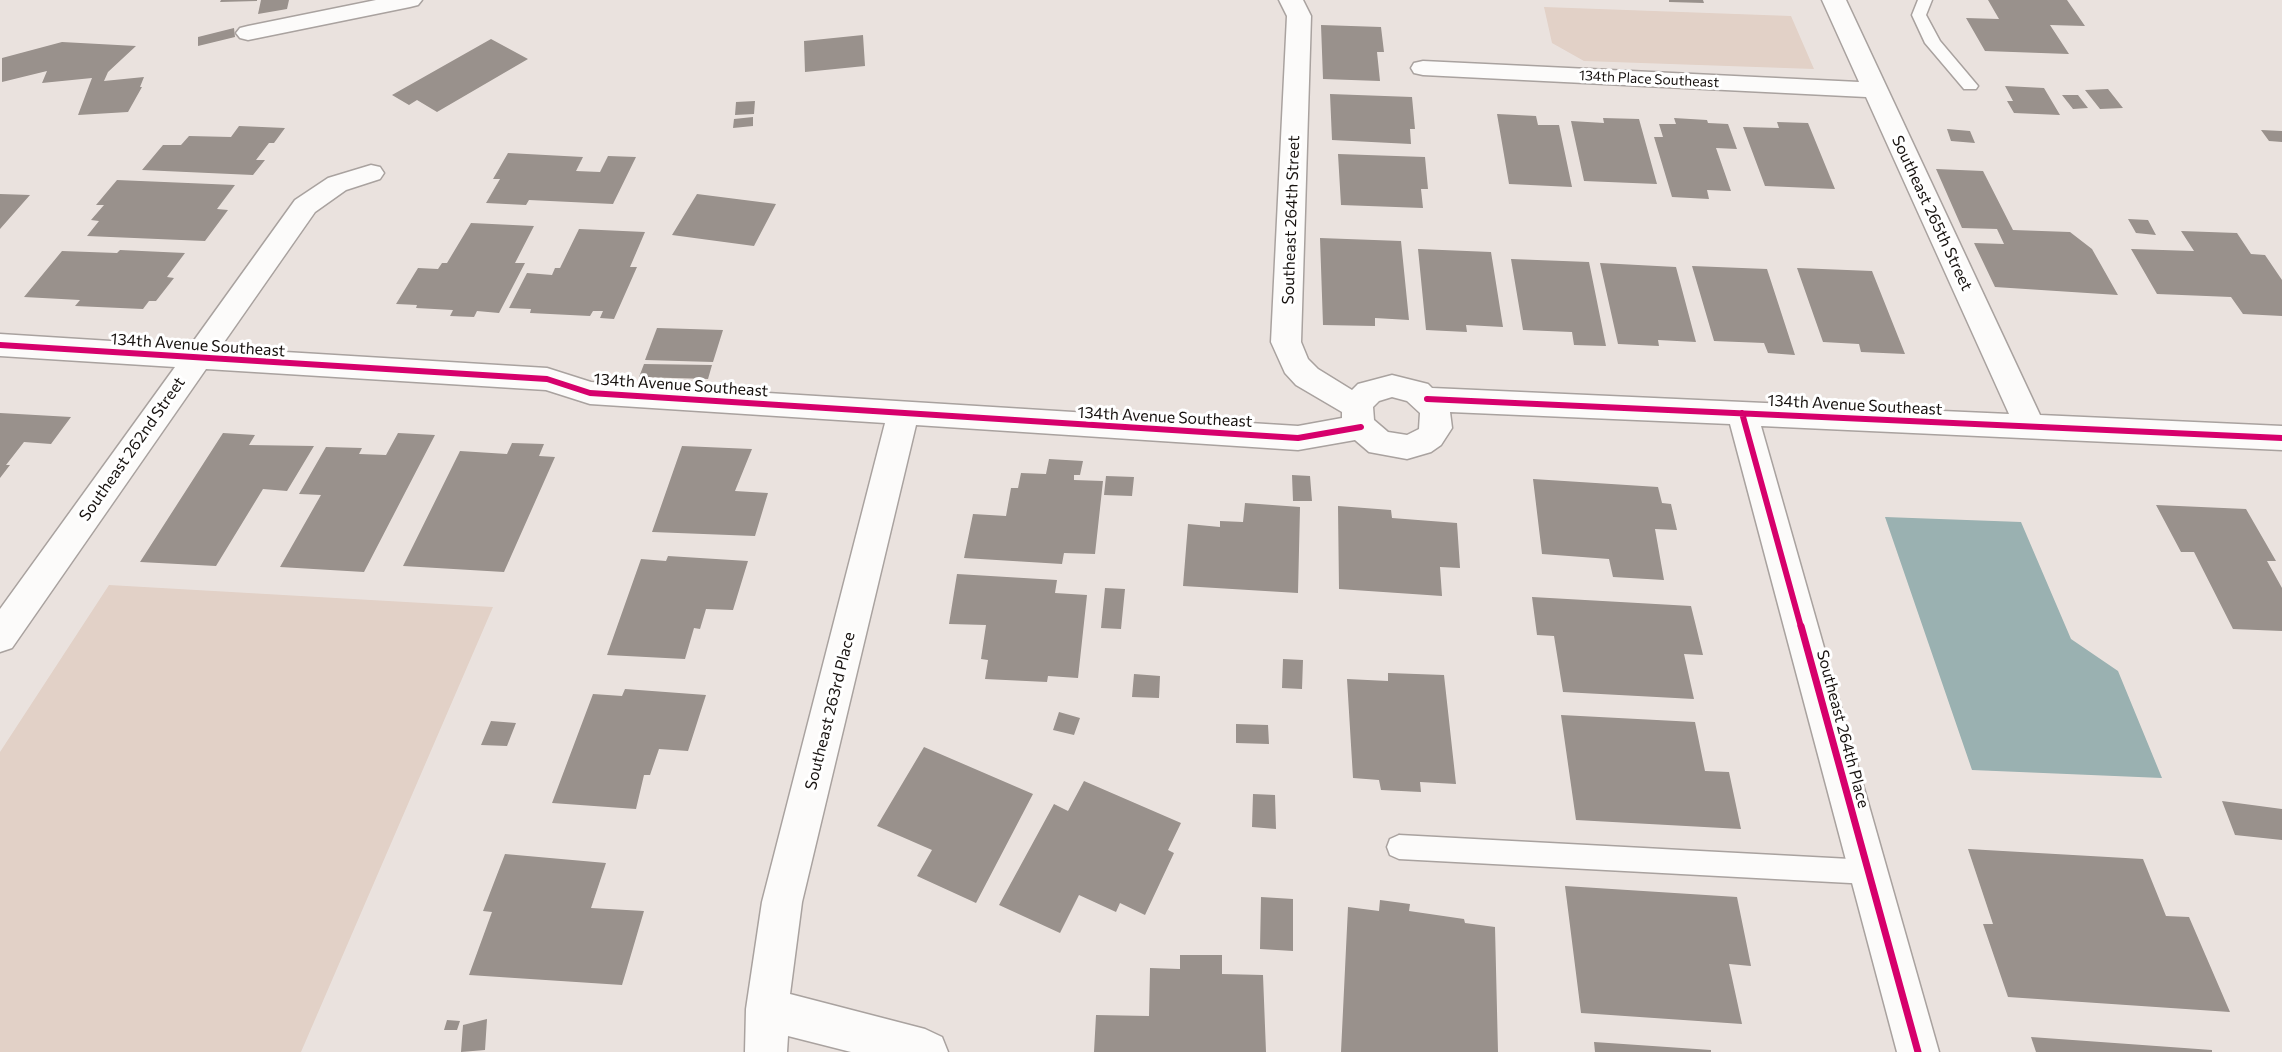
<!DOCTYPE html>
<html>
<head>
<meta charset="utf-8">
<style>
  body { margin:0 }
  canvas { display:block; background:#eae2de }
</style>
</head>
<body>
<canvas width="2282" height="1052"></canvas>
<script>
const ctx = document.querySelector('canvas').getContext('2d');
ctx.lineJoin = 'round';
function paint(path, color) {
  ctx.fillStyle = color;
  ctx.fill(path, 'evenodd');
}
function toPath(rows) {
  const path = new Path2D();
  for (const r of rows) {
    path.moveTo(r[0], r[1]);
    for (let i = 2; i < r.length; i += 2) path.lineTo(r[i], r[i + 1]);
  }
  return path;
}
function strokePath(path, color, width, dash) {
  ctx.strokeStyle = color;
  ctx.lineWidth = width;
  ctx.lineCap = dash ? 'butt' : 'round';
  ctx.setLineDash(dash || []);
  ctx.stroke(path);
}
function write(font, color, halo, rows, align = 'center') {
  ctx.font = font + ' Commissioner,sans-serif';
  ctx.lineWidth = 6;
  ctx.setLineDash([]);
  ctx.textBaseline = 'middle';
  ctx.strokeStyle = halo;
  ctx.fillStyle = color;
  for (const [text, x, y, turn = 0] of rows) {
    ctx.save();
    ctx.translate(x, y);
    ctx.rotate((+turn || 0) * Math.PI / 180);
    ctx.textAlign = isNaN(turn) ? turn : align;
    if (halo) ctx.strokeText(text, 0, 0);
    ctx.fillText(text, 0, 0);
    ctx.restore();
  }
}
paint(toPath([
  [1544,7,1791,16,1814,69,1584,61,1552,43],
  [109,585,493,607,301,1052,0,1052,0,752]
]), '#e2d1c7');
paint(toPath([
  [1885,517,2021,522,2071,639,2118,671,2162,778,1972,770]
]), '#9ab1b1');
paint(toPath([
  [221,0,257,0,257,1,220,2],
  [261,0,289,0,287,9,258,14],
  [1669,0,1703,0,1704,3,1669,2],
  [1988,0,2067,0,2085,26,2050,25,2069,54,1985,51,1966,18,1999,19],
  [1321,25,1381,27,1384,52,1377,52,1380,81,1323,79],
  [234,28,235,37,198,46,198,37],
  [863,35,865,66,805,72,804,41],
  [491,39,528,59,437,112,417,100,409,105,392,95],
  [62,42,136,46,108,72,104,81,144,77,140,87,142,87,128,112,78,115,92,78,42,83,47,71,2,82,2,58],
  [2005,86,2044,88,2060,115,2014,113,2007,101,2013,101],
  [2108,89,2123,108,2100,109,2085,90],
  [1330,94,1412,97,1415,129,1410,129,1411,144,1332,140],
  [2062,95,2078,95,2088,108,2073,109],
  [755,101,754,114,735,115,736,102],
  [1497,114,1536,116,1538,125,1559,125,1572,187,1509,184],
  [753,117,753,126,733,128,734,119],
  [1603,118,1639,119,1657,184,1584,181,1571,121,1604,123],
  [1674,118,1707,120,1708,123,1728,124,1737,149,1716,148,1731,191,1707,190,1709,199,1672,197,1654,137,1663,137,1659,124,1676,124],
  [1777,122,1808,123,1835,189,1765,186,1743,127,1779,128],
  [239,126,285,128,274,143,269,143,256,160,265,160,253,175,142,170,163,145,181,145,189,136,231,137],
  [1947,129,1970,131,1975,143,1951,141],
  [2261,130,2282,131,2282,142,2269,141],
  [508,153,583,157,576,171,600,172,608,156,636,157,613,204,529,200,526,205,486,203,500,179,493,179],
  [1338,154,1425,157,1428,189,1421,189,1423,208,1341,205],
  [1936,169,1983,171,2013,230,2070,232,2092,249,2118,295,1995,287,1974,243,2004,244,1997,229,1962,228],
  [117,180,235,185,217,209,228,210,205,241,87,236,99,221,91,220,104,205,96,205],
  [0,194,30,195,0,229],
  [697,194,776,204,754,246,672,235],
  [2128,219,2148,220,2156,235,2136,233],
  [471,223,534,226,515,263,525,263,499,313,477,311,474,317,450,316,453,310,416,308,417,305,396,304,418,268,438,269,442,263,447,263],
  [579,229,645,232,630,267,637,267,614,319,600,318,603,311,593,311,590,316,530,313,531,309,509,308,527,273,552,275,555,268,560,268],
  [2181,231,2237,233,2251,254,2265,255,2282,280,2282,316,2243,314,2231,297,2157,294,2131,249,2194,251],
  [1320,238,1401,241,1409,320,1375,318,1375,326,1323,325],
  [1418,249,1491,252,1503,327,1466,325,1467,332,1426,330],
  [120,250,185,253,167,277,174,278,156,301,149,301,143,309,75,306,80,300,24,297,62,251,117,253],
  [1511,259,1589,262,1606,346,1574,345,1572,332,1523,330],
  [1600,263,1676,267,1696,342,1658,340,1659,346,1618,344],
  [1692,266,1767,269,1795,355,1768,353,1764,343,1714,341],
  [1797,268,1872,271,1905,354,1861,352,1859,344,1823,342],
  [657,328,723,330,713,362,645,360],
  [644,364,712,365,708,379,639,377],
  [0,413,71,417,51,444,24,442,6,465,10,465,0,478],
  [223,433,255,435,249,445,314,446,287,491,263,489,216,566,140,562],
  [398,433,435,435,364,572,280,567,321,495,299,494,326,447,362,448,359,454,386,455],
  [512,443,544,444,539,456,555,457,504,572,403,566,460,451,507,454],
  [682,446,752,449,735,491,768,493,755,536,652,532],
  [1049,459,1083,461,1080,475,1074,475,1074,480,1103,481,1095,554,1064,553,1062,564,964,558,973,514,1006,516,1011,488,1018,488,1021,473,1046,474],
  [1292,475,1310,476,1312,501,1293,501],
  [1106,476,1134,477,1132,496,1104,495],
  [1533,479,1658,487,1662,503,1671,504,1677,530,1655,529,1664,580,1613,577,1609,559,1542,554],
  [1245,503,1300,507,1298,593,1183,586,1188,524,1220,527,1220,521,1243,522],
  [2156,505,2246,509,2276,561,2267,561,2282,588,2282,631,2233,629,2194,552,2181,552],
  [1338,506,1391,510,1392,518,1457,523,1460,568,1440,567,1442,596,1339,589],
  [668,556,748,561,733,610,706,609,700,629,694,628,685,659,607,655,641,559,666,561],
  [957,574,1057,580,1055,593,1087,595,1078,678,1048,676,1047,682,985,679,988,660,981,659,986,625,949,624],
  [1105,588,1125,589,1121,629,1101,628],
  [1532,597,1691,606,1703,655,1684,654,1694,699,1563,692,1554,636,1537,635],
  [1283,659,1303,660,1302,689,1282,688],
  [1388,673,1444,675,1456,784,1420,782,1421,792,1381,790,1379,780,1353,778,1347,679,1388,681],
  [1134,674,1160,676,1159,698,1132,697],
  [625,689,706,695,688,751,659,749,650,775,644,775,636,809,552,803,593,694,622,696],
  [1059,712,1080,718,1074,735,1053,730],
  [1561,715,1695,722,1705,771,1729,772,1741,829,1576,820],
  [491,721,516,723,507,746,481,745],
  [1236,724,1268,725,1269,744,1236,743],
  [924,747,1033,794,976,903,917,876,932,850,877,826],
  [1084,781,1181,823,1168,850,1174,853,1145,915,1120,903,1116,912,1079,895,1060,933,999,905,1054,804,1068,811],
  [1253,794,1275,795,1276,829,1252,827],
  [2222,801,2282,809,2282,840,2235,835],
  [1968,849,2143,859,2166,916,2189,917,2230,1012,2008,997,1983,924,1993,924],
  [505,854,606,863,591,908,644,911,622,985,469,975,492,912,483,911],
  [1565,886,1737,897,1751,966,1729,964,1742,1024,1581,1013],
  [1261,897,1293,899,1293,951,1260,949],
  [1380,900,1410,904,1409,911,1464,919,1465,923,1495,927,1498,1052,1341,1052,1348,907,1379,911],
  [1180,955,1222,955,1222,974,1263,975,1266,1052,1094,1052,1096,1015,1149,1016,1150,968,1180,969],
  [487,1019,485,1050,461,1052,463,1025],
  [447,1020,460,1021,457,1030,444,1030],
  [2031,1037,2212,1050,2212,1052,2036,1052],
  [1594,1042,1711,1050,1711,1052,1595,1052]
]), '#99918c');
const lane = toPath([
  [1918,0,1932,0,1926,15,1940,41,1978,86,1976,89,1964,89,1925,43,1912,15,1918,0],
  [1399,835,1869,860,1878,863,1882,872,1878,881,1869,884,1399,859,1390,855,1387,847,1390,839,1399,835]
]);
const street = toPath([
  [376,0,422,0,418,5,410,7,248,40,240,38,236,33,240,28,248,26,376,0],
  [1279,0,1303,0,1311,16,1301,342,1308,359,1318,369,1352,390,1358,384,1392,375,1428,384,1432,388,2009,414,1866,97,1423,75,1414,73,1411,68,1414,63,1423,61,1859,82,1822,0,1846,0,2040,415,2282,426,2282,450,1761,426,1939,1052,1897,1052,1730,424,1450,412,1452,428,1441,445,1431,452,1407,459,1369,452,1355,440,1298,450,916,425,802,902,790,994,925,1029,942,1037,948,1052,851,1052,788,1036,787,1052,745,1052,746,1009,762,902,885,423,590,404,546,390,206,369,12,648,0,652,0,609,175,367,0,356,0,334,190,346,295,200,328,178,371,165,380,167,384,173,380,179,346,190,315,212,220,348,547,368,591,382,1298,426,1342,418,1342,412,1296,385,1285,373,1271,342,1287,16,1279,0],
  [1392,397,1407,401,1420,413,1419,429,1407,435,1388,432,1374,420,1373,407,1379,401,1392,397]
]);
strokePath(lane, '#a9a29f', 3);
strokePath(street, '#a9a29f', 3);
paint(lane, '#fcfbfa');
paint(street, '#fcfbfa');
strokePath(toPath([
  [0,345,547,379,590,393,1298,438,1361,427],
  [1427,399,2282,438],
  [1742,413,1801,627]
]), '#d6006c', 6);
strokePath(toPath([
  [1801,626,1918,1052]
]), '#d6006c', 7);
write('14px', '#17120f', '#fff', [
  ["134th Place Southeast",1649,79,3]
]);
write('16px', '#17120f', '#fff', [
  ["Southeast 265th Street",1932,213,65],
  ["Southeast 264th Street",1291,220,-88],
  ["134th Avenue Southeast",198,345,4],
  ["134th Avenue Southeast",681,385,4],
  ["134th Avenue Southeast",1855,405,3],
  ["134th Avenue Southeast",1165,417,3],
  ["Southeast 262nd Street",132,449,-55],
  ["Southeast 263rd Place",830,711,-76],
  ["Southeast 264th Place",1843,729,75]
]);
</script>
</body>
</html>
